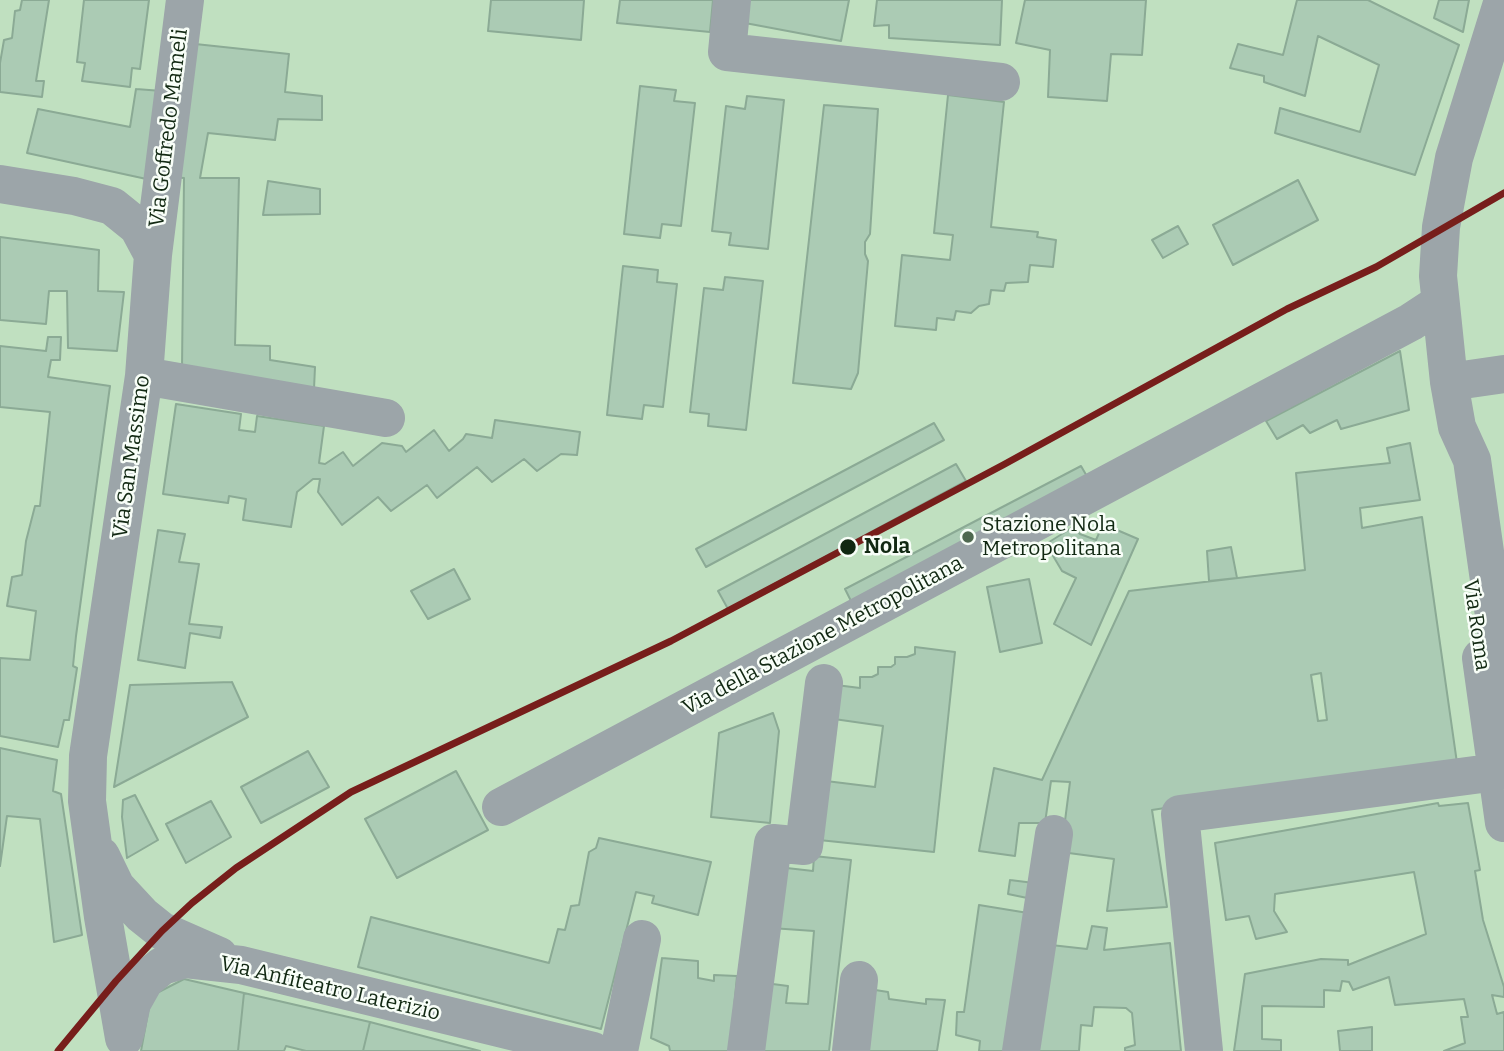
<!DOCTYPE html>
<html>
<head>
<meta charset="utf-8">
<style>
  body { margin:0 }
  canvas { display:block; background:#c0e0c0 }
</style>
</head>
<body>
<canvas width="1504" height="1051"></canvas>
<script>
const ctx = document.querySelector('canvas').getContext('2d');
ctx.lineJoin = 'round';
function paint(path, color) {
  ctx.fillStyle = color;
  ctx.fill(path, 'evenodd');
}
function toPath(rows) {
  const path = new Path2D();
  for (const r of rows) {
    path.moveTo(r[0], r[1]);
    for (let i = 2; i < r.length; i += 2) path.lineTo(r[i], r[i + 1]);
  }
  return path;
}
function strokePath(path, color, width, dash) {
  ctx.strokeStyle = color;
  ctx.lineWidth = width;
  ctx.lineCap = dash ? 'butt' : 'round';
  ctx.setLineDash(dash || []);
  ctx.stroke(path);
}
function write(font, color, halo, rows, align = 'center') {
  ctx.font = font + ' Bitter,serif';
  ctx.lineWidth = 5;
  ctx.setLineDash([]);
  ctx.textBaseline = 'middle';
  ctx.strokeStyle = halo;
  ctx.fillStyle = color;
  for (const [text, x, y, turn = 0] of rows) {
    ctx.save();
    ctx.translate(x, y);
    ctx.rotate((+turn || 0) * Math.PI / 180);
    ctx.textAlign = isNaN(turn) ? turn : align;
    if (halo) ctx.strokeText(text, 0, 0);
    ctx.fillText(text, 0, 0);
    ctx.restore();
  }
}
const building = toPath([
  [22,0,49,0,36,81,44,81,42,97,0,92,0,63,4,40,12,38,15,11,20,10,22,0],
  [84,0,149,0,140,69,132,68,130,87,82,81,85,63,77,62,84,0],
  [491,0,584,0,581,40,488,31,491,0],
  [620,0,713,0,710,32,617,23,620,0],
  [748,0,849,0,841,41,745,23,748,0],
  [877,0,1002,0,1000,45,889,38,889,25,874,26,877,0],
  [1025,0,1146,0,1142,55,1111,54,1107,101,1048,97,1050,50,1016,43,1025,0],
  [1297,0,1368,0,1459,45,1415,175,1275,133,1280,108,1360,132,1379,65,1318,36,1305,96,1264,82,1264,76,1230,68,1238,44,1283,55,1297,0],
  [1439,0,1469,0,1463,32,1434,18,1439,0],
  [186,43,289,54,285,92,322,96,322,120,278,119,275,140,208,133,200,178,239,178,235,345,270,346,270,360,315,367,314,389,182,368,184,178,171,177,186,43],
  [640,86,676,90,674,101,695,103,681,226,662,224,660,238,624,234,640,86],
  [136,89,162,91,151,180,27,153,38,109,130,127,136,89],
  [948,95,1004,102,991,227,1038,232,1037,237,1056,240,1053,267,1030,265,1028,282,1006,283,1004,291,991,290,989,304,979,306,971,313,956,311,954,320,937,318,936,330,895,326,902,255,950,260,953,235,934,233,948,95],
  [747,96,784,100,768,249,729,245,731,233,712,231,726,106,745,109,747,96],
  [824,105,878,109,870,234,865,242,865,254,868,261,858,373,851,389,793,383,824,105],
  [1298,180,1318,220,1233,265,1213,225,1298,180],
  [268,181,320,189,320,214,263,215,268,181],
  [1178,226,1188,244,1163,258,1152,240,1178,226],
  [0,237,99,250,98,291,124,292,117,351,68,348,67,291,49,291,46,324,0,320,0,237],
  [623,266,658,270,657,282,677,284,663,407,644,405,642,419,607,415,623,266],
  [725,277,763,281,746,430,708,426,709,414,690,412,704,288,723,290,725,277],
  [48,337,61,337,60,360,51,360,48,377,110,386,76,636,73,666,77,668,69,720,64,720,58,747,0,736,0,658,30,660,36,611,7,606,12,577,22,575,26,541,35,506,40,506,50,412,0,407,0,346,46,351,48,337],
  [1400,351,1409,410,1341,429,1337,420,1310,433,1303,425,1277,439,1266,421,1400,351],
  [176,404,241,414,239,430,255,432,257,416,324,426,319,463,325,464,343,452,353,466,382,443,402,446,406,452,434,430,449,451,463,439,466,434,492,438,495,420,580,432,577,455,561,454,537,471,524,459,492,482,477,467,437,498,427,485,391,511,378,497,342,525,318,492,320,479,313,479,297,492,291,527,243,520,246,499,229,496,228,503,163,494,176,404],
  [934,423,944,440,706,567,696,549,934,423],
  [1410,443,1420,500,1360,508,1362,528,1422,517,1457,763,1152,810,1167,907,1107,911,1114,859,1061,852,1070,782,1051,781,1045,823,1019,823,1015,856,979,851,994,768,1042,780,1129,591,1305,570,1296,473,1390,463,1387,448,1410,443],
  [1321,673,1327,720,1318,721,1311,675,1321,673],
  [956,464,966,481,728,609,718,591,956,464],
  [1081,466,1092,485,855,609,845,589,1081,466],
  [1103,524,1138,539,1091,645,1054,624,1076,578,1062,571,1046,544,1073,527,1080,534,1096,540,1103,524],
  [158,530,185,534,179,562,199,564,189,624,222,627,220,638,190,633,185,668,138,660,158,530],
  [1231,547,1237,578,1209,581,1207,551,1231,547],
  [454,569,470,599,428,619,411,591,454,569],
  [1029,579,1042,643,1000,652,987,587,1029,579],
  [915,647,955,652,934,852,819,840,826,781,875,787,883,726,834,719,836,685,860,688,860,677,872,677,878,674,878,667,891,667,895,664,895,657,907,657,915,654,915,647],
  [232,682,248,717,114,787,130,685,232,682],
  [773,713,779,731,770,823,711,817,719,733,773,713],
  [0,748,57,760,53,791,61,794,82,935,54,942,40,819,7,816,0,866,0,748],
  [308,751,329,787,261,823,241,787,308,751],
  [456,771,488,830,397,878,365,819,456,771],
  [135,795,158,840,127,858,122,817,123,800,135,795],
  [211,801,231,837,186,863,166,824,211,801],
  [1438,803,1439,806,1468,803,1480,870,1475,871,1483,920,1504,987,1504,997,1492,995,1497,1014,1504,1012,1504,1051,1444,1051,1465,1043,1461,1017,1468,1017,1464,999,1395,1005,1389,977,1353,990,1349,982,1342,981,1340,991,1324,990,1324,1007,1262,1006,1262,1039,1281,1040,1281,1051,1234,1051,1245,974,1321,959,1348,960,1348,965,1426,934,1414,872,1275,894,1274,911,1287,932,1256,939,1249,916,1226,920,1215,843,1438,803],
  [599,838,711,862,698,915,652,903,654,896,636,892,601,1029,358,967,371,917,549,963,558,929,565,930,571,906,579,905,589,852,596,848,599,838],
  [814,856,851,860,829,1051,756,1051,765,983,788,986,786,1003,808,1004,814,931,771,928,778,867,813,871,814,856],
  [1010,880,1034,883,1032,899,1008,894,1010,880],
  [979,905,1028,913,1009,1051,979,1051,980,1041,956,1035,957,1012,964,1012,979,905],
  [1092,926,1107,928,1104,950,1170,943,1181,1051,1125,1051,1125,1048,1135,1045,1132,1013,1126,1008,1094,1007,1092,1026,1081,1025,1079,1051,1033,1051,1051,945,1087,949,1092,926],
  [662,958,698,961,698,978,714,981,714,975,737,976,730,1051,670,1051,669,1046,651,1038,662,958],
  [184,979,244,993,238,1051,141,1051,151,996,184,979],
  [869,989,888,992,889,999,926,1004,926,999,945,1000,937,1051,860,1051,869,989],
  [244,993,370,1022,363,1051,306,1051,286,1046,284,1051,238,1051,244,993],
  [370,1022,480,1051,363,1051,370,1022],
  [1372,1027,1372,1051,1340,1051,1338,1031,1372,1027]
]);
paint(building, '#abcbb4');
strokePath(building, '#8baa95', 2);
strokePath(toPath([
  [732,0,727,52,1001,82],
  [1503,0,1454,158,1441,227,1438,276,1449,382,1457,427,1472,460,1504,686],
  [0,184,74,196,112,206,138,227,153,255,144,376,88,756,87,801,103,917,124,1038],
  [153,255,185,0],
  [144,376,386,418],
  [1449,382,1504,374],
  [1481,658,1504,823],
  [501,807,1411,322,1440,303],
  [101,856,116,887,142,915,162,931,219,956],
  [126,1031,132,1003,145,980,162,966,185,959,241,965,593,1051],
  [619,1051,642,939],
  [746,1051,773,843,804,846,824,683],
  [851,1051,859,980],
  [1021,1051,1054,834],
  [1204,1051,1180,814,1497,772]
]), '#9ca5a9', 38);
strokePath(toPath([
  [58,1051,116,981,162,931,192,903,236,868,351,792,671,641,1003,465,1287,309,1376,267,1504,193]
]), '#771e1b', 7);
for (const [x, y, r, color] of [
  [968,537,7,"#4e684f"],
  [848,547,9,"#112812"]
]) {
  const dot = new Path2D();
  dot.arc(x, y, r, 0, 2 * Math.PI);
  ctx.fillStyle = color;
  ctx.fill(dot);
  strokePath(dot, '#f8fef8', 2.5);
}
write('21px', '#112812', '#f8fef8', [
  ["Via Goffredo Mameli",169,128,-83],
  ["Via San Massimo",132,457,-82],
  ["Via Roma",1476,625,82],
  ["Via della Stazione Metropolitana",823,636,-28],
  ["Via Anfiteatro Laterizio",330,989,13]
]);
write('21px', '#112812', '#f8fef8', [
  ["Stazione Nola",982,525],
  ["Metropolitana",982,549]
], 'left');
write('bold 21px', '#112812', '#f8fef8', [
  ["Nola",864,547]
], 'left');
</script>
</body>
</html>
